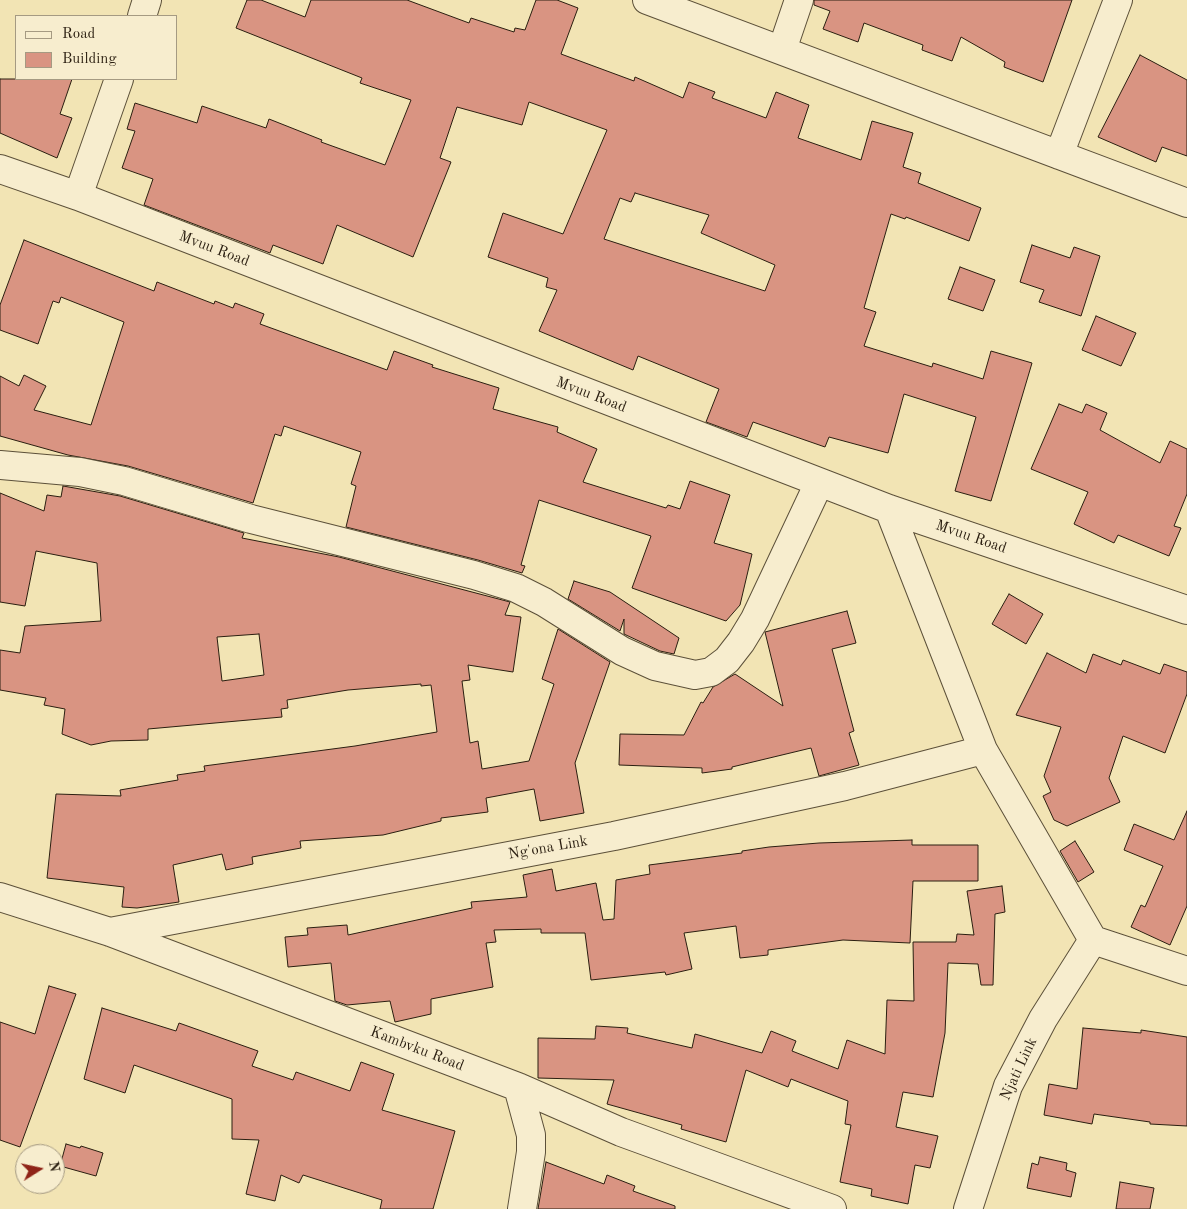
<!DOCTYPE html>
<html>
<head>
<meta charset="utf-8">
<style>
  body { margin:0 }
  #map { position:relative; width:1187px; height:1209px; overflow:hidden; background:#f2e4b4; font-family:"Old Standard TT",serif }
  canvas { display:block }
  .legend { position:absolute; left:15px; top:15px; width:162px; height:65px; box-sizing:border-box; background:#f7edce; border:1px solid #a59a82; margin:0; padding:6px 9px; list-style:none; font-size:15px; color:#2a1e10 }
  .legend li { display:flex; align-items:center; gap:10px; height:25px }
  .legend b { width:25px; border:1px solid #a59a82 }
  .north { position:absolute; left:15px; top:1144px; width:50px; height:50px; box-sizing:border-box; background:#f7edce; border:1px solid #a59a82; border-radius:50%; rotate:80deg; font-size:14px; font-weight:700; line-height:20px; text-align:center; color:#2a1e10 }
  .north::after { content:''; display:block; margin:auto; width:18px; height:22px; background:#8f2418; clip-path:polygon(50% 0,100% 100%,50% 72%,0 100%) }
</style>
</head>
<body>
<div id="map">
<canvas width="1187" height="1209"></canvas>
<ul class="legend">
<li><b style="height:6px;background:#f7edce"></b>Road</li>
<li><b style="height:14px;background:#d99482"></b>Building</li>
</ul>
<div class="north">N</div>
</div>
<script>
const ctx = document.querySelector('canvas').getContext('2d');
ctx.lineJoin = 'round';
function paint(path, color) {
  ctx.fillStyle = color;
  ctx.fill(path, 'evenodd');
}
function toPath(rows) {
  const path = new Path2D();
  for (const r of rows) {
    path.moveTo(r[0], r[1]);
    for (let i = 2; i < r.length; i += 2) path.lineTo(r[i], r[i + 1]);
  }
  return path;
}
function strokePath(path, color, width, dash) {
  ctx.strokeStyle = color;
  ctx.lineWidth = width;
  ctx.lineCap = dash ? 'butt' : 'round';
  ctx.setLineDash(dash || []);
  ctx.stroke(path);
}
function write(font, color, halo, rows, align = 'center') {
  ctx.font = font + ' "Old Standard TT",serif';
  ctx.lineWidth = 4;
  ctx.setLineDash([]);
  ctx.textBaseline = 'middle';
  ctx.strokeStyle = halo;
  ctx.fillStyle = color;
  for (const [text, x, y, turn = 0] of rows) {
    ctx.save();
    ctx.translate(x, y);
    ctx.rotate((+turn || 0) * Math.PI / 180);
    ctx.textAlign = isNaN(turn) ? turn : align;
    if (halo) ctx.strokeText(text, 0, 0);
    ctx.fillText(text, 0, 0);
    ctx.restore();
  }
}
const building = toPath([
  [247,0,261,0,305,17,311,0,407,0,469,23,471,18,514,32,515,28,525,30,536,0,557,0,578,8,561,54,634,81,635,77,683,98,689,82,715,92,712,98,766,118,776,92,809,105,798,138,861,160,872,121,913,133,903,167,921,173,918,183,981,208,969,241,906,217,905,219,891,214,864,308,876,312,864,346,932,367,933,363,983,379,991,351,1032,363,991,501,955,491,976,417,904,394,888,453,829,437,825,447,753,422,747,437,706,422,719,389,638,356,633,370,539,331,557,290,546,287,548,278,488,257,503,213,563,234,607,130,529,102,522,125,457,107,440,158,451,162,413,257,337,225,323,264,273,245,270,253,144,205,153,179,122,168,135,131,127,129,135,103,197,123,202,106,266,128,269,119,322,140,321,142,385,165,411,100,360,83,362,78,236,28,247,0],
  [635,193,709,215,701,233,775,265,765,291,604,239,620,198,631,202,635,193],
  [814,0,1072,0,1043,82,1004,67,1005,62,961,37,952,61,922,50,923,45,864,23,858,42,823,29,830,11,814,5,814,0],
  [1140,55,1187,80,1187,156,1162,147,1156,162,1098,137,1140,55],
  [0,79,72,79,60,114,72,118,57,158,0,133,0,79],
  [24,240,154,291,157,282,214,304,215,301,233,308,235,303,264,314,260,324,387,370,394,351,433,365,432,367,499,388,493,409,558,427,557,432,597,449,583,482,666,508,668,505,680,509,690,481,730,495,714,543,752,554,740,605,726,621,632,588,651,536,539,500,521,565,525,566,522,573,478,560,346,527,356,486,351,484,361,452,284,426,281,436,275,434,253,503,128,466,68,455,0,436,0,376,19,386,24,375,46,386,34,410,91,425,124,322,61,297,59,303,53,301,38,344,0,330,0,305,24,240],
  [1032,245,1070,258,1074,247,1100,256,1081,316,1039,302,1044,290,1020,282,1032,245],
  [960,267,995,280,983,311,948,299,960,267],
  [1096,316,1136,333,1121,366,1082,350,1096,316],
  [1059,404,1082,413,1086,404,1107,413,1100,430,1160,463,1170,441,1187,449,1187,494,1174,526,1181,528,1169,556,1118,535,1114,543,1074,524,1088,492,1031,469,1059,404],
  [63,486,120,496,244,533,242,538,339,557,510,602,505,615,521,617,513,672,468,665,470,680,462,681,470,743,478,741,482,769,529,761,554,684,542,679,558,629,610,662,575,763,584,813,540,821,534,789,486,798,488,812,441,818,441,821,383,835,300,841,301,848,252,857,253,864,226,870,222,854,173,865,179,902,137,908,122,907,124,887,47,878,56,794,121,796,120,790,178,780,177,775,205,771,204,766,355,746,437,732,431,685,421,686,421,684,348,690,287,700,288,708,281,709,282,717,148,729,148,740,111,741,91,745,62,734,65,709,44,705,46,698,0,690,0,650,20,653,25,626,101,621,97,563,36,551,25,606,0,602,0,493,44,511,47,495,61,497,63,486],
  [259,634,264,675,222,681,217,637,259,634],
  [574,581,610,592,679,638,674,654,660,651,624,634,624,619,620,631,568,599,574,581],
  [1009,594,1043,614,1026,644,992,624,1009,594],
  [847,611,856,643,832,649,854,731,849,733,859,765,819,776,811,748,732,767,732,769,702,773,702,768,619,765,620,734,684,735,701,702,703,703,713,687,735,674,783,706,765,632,847,611],
  [1047,653,1086,673,1093,654,1121,665,1123,660,1160,674,1164,664,1187,672,1187,694,1165,753,1123,736,1109,778,1120,802,1067,826,1054,820,1043,796,1051,792,1044,776,1061,727,1016,715,1047,653],
  [1187,811,1187,906,1170,945,1131,927,1141,905,1145,907,1163,866,1124,850,1134,824,1174,840,1187,811],
  [912,840,912,845,978,845,978,881,913,881,910,943,843,940,768,950,768,955,740,958,736,926,684,933,692,969,666,975,665,972,591,980,585,933,541,933,541,929,494,930,496,942,486,943,493,987,431,999,431,1014,395,1022,390,1001,347,1005,335,1001,331,963,288,967,285,937,308,935,307,928,347,925,348,935,472,908,471,902,527,897,523,875,552,869,556,891,596,883,603,920,614,919,616,880,650,874,649,865,742,853,742,851,769,847,819,843,912,840],
  [1075,841,1094,872,1078,882,1060,851,1075,841],
  [1002,886,1005,912,995,914,993,985,981,985,978,964,948,963,945,1033,933,1097,903,1092,896,1127,938,1136,930,1168,915,1165,908,1204,871,1196,872,1189,840,1182,851,1125,845,1124,848,1101,791,1079,788,1087,746,1070,726,1142,681,1129,682,1125,607,1104,614,1080,538,1078,538,1038,595,1039,596,1026,628,1028,627,1033,692,1048,695,1034,762,1053,771,1031,796,1041,792,1051,838,1069,847,1040,885,1054,887,1000,914,1001,913,942,956,942,957,934,974,935,967,891,1002,886],
  [49,986,76,994,20,1147,0,1140,0,1022,35,1034,49,986],
  [102,1008,176,1031,179,1023,258,1051,252,1066,293,1080,296,1072,350,1091,361,1062,394,1074,382,1110,455,1131,433,1209,380,1209,382,1200,303,1175,299,1183,281,1175,275,1201,246,1194,259,1140,232,1139,232,1099,134,1065,125,1093,84,1079,102,1008],
  [1083,1028,1141,1033,1141,1030,1187,1037,1187,1126,1150,1124,1150,1122,1094,1114,1092,1124,1044,1115,1049,1084,1077,1089,1083,1028],
  [66,1144,80,1148,81,1146,103,1153,96,1176,60,1166,66,1144],
  [1040,1157,1067,1163,1066,1170,1076,1173,1071,1197,1027,1188,1032,1163,1038,1165,1040,1157],
  [546,1162,604,1184,607,1175,635,1186,633,1191,675,1206,675,1209,538,1209,546,1162],
  [1120,1182,1154,1188,1150,1209,1116,1209,1120,1182]
]);
paint(building, '#d99482');
strokePath(building, '#2a1e10', 1);
const minor = toPath([
  [647,0,1187,203],
  [142,16,147,0],
  [782,50,799,0],
  [1059,155,1118,0],
  [0,169,78,196,889,509,1187,610],
  [78,196,119,79],
  [0,465,80,472,124,481,251,519,474,575,516,588,544,602,622,651,655,666,695,675,711,672,727,660,741,642,755,619,819,483],
  [889,509,983,750,1093,940],
  [0,897,110,932,518,1087,621,1132,832,1209],
  [110,932,614,836,845,786,983,750],
  [1093,940,1187,971],
  [518,1087,531,1135,531,1152,522,1209],
  [968,1209,1008,1086,1043,1019,1093,940]
]);
strokePath(minor, '#5c5039', 30);
strokePath(minor, '#f7edce', 28);
write('15px', '#2a1e10', '#f7edce', [
  ["Mvuu Road",214,249,21],
  ["Mvuu Road",591,395,21],
  ["Mvuu Road",971,537,19],
  ["Ng'ona Link",548,848,-10],
  ["Kambvku Road",417,1049,21],
  ["Njati Link",1019,1069,-65]
]);
</script>
</body>
</html>
